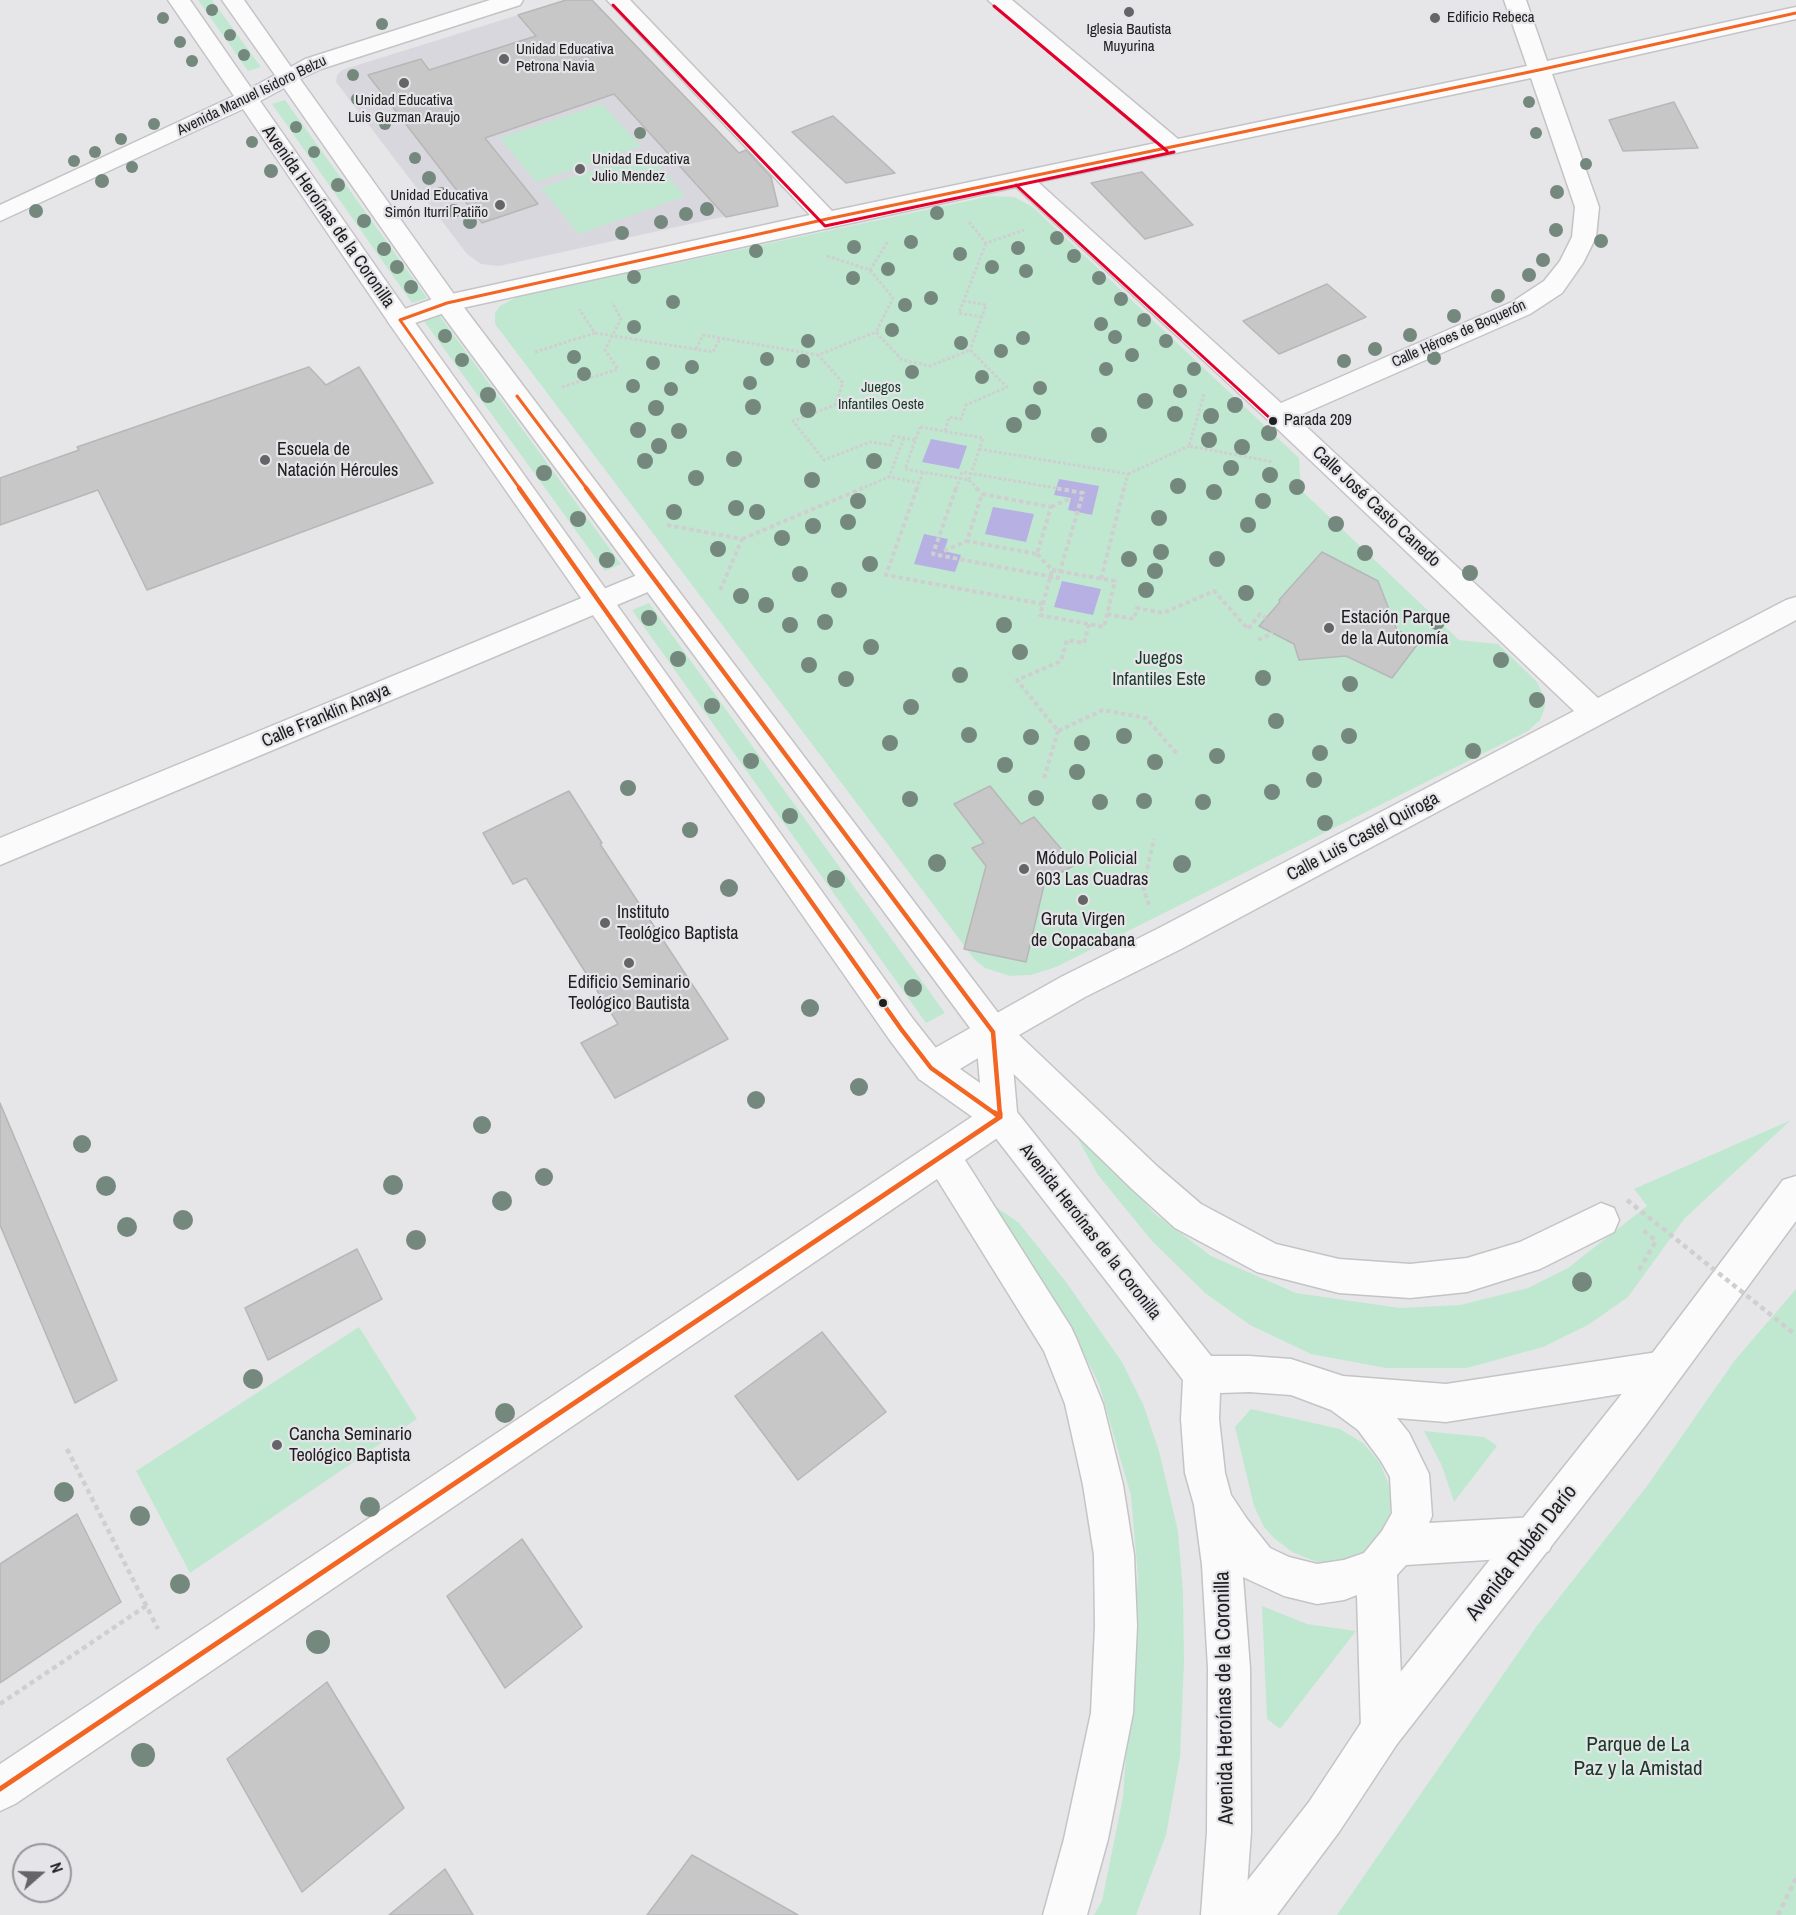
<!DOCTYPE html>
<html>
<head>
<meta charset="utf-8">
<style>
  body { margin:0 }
  #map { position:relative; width:1796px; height:1915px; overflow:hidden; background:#e6e6e8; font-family:"Archivo Narrow",sans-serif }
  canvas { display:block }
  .north { position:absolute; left:12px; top:1843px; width:60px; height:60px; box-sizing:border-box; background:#e5e5e9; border:2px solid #969699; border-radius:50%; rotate:70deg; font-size:16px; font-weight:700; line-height:24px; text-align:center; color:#202021 }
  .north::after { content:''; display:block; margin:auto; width:21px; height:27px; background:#656567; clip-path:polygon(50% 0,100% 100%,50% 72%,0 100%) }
</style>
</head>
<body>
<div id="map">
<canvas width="1796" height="1915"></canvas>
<div class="north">N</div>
</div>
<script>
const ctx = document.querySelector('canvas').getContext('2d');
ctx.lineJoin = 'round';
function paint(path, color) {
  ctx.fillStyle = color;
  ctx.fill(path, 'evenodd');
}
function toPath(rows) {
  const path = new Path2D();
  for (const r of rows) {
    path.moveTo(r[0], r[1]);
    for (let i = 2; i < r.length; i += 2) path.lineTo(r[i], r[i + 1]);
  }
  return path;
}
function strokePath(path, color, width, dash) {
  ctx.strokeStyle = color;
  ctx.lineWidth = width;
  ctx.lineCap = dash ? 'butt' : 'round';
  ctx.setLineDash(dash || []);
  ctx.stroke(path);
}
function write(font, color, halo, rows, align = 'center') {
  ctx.font = font + ' "Archivo Narrow",sans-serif';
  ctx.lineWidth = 4.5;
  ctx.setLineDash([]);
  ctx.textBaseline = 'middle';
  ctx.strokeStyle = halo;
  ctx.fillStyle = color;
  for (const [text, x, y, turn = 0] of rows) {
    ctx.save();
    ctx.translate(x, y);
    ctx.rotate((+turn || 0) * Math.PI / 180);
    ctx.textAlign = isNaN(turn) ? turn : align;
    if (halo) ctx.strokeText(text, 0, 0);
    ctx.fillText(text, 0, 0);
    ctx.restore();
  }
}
paint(toPath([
  [566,0,594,2,772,188,777,201,772,206,499,266,481,264,467,254,336,82,337,75,342,70]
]), '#d8d7de');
paint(toPath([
  [198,0,212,0,261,67,248,71],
  [285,100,427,298,412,303,272,104],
  [602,104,641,146,536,182,500,138],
  [645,152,685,196,579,234,541,188],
  [991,196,1014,197,1033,207,1299,458,1301,490,1459,640,1498,644,1537,682,1543,694,1545,707,1540,720,1528,731,1056,967,1031,975,1010,976,985,968,975,960,495,324,495,313,500,306,517,297],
  [439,315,621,564,605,571,424,321],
  [649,603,945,1013,926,1023,632,610],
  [1791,1120,1685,1218,1628,1297,1588,1325,1543,1347,1467,1368,1386,1368,1311,1354,1250,1325,1205,1293,1152,1241,1098,1175,1073,1130,1107,1160,1154,1213,1211,1256,1296,1293,1400,1308,1460,1305,1528,1288,1568,1268,1647,1206,1634,1189],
  [995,1206,1019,1223,1066,1282,1122,1362,1143,1404,1159,1451,1178,1531,1183,1593,1184,1661,1180,1757,1166,1835,1136,1915,1094,1915,1102,1901,1123,1797,1138,1577,1131,1496,1099,1384,1066,1318,1042,1281,1010,1238],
  [1796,1289,1796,1915,1337,1915,1536,1627,1647,1486,1735,1360],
  [359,1327,417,1419,190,1573,136,1471],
  [1251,1409,1340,1429,1363,1443,1380,1463,1389,1485,1391,1505,1388,1525,1377,1543,1361,1556,1340,1563,1328,1564,1314,1561,1292,1552,1274,1538,1264,1527,1254,1506,1235,1427],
  [1424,1431,1484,1437,1497,1446,1454,1502,1442,1466],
  [1262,1606,1307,1624,1356,1631,1280,1729,1267,1719]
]), '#c0e8d1');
paint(toPath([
  [931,439,967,446,959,469,922,462],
  [1059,479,1099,486,1092,515,1068,510,1071,498,1054,495],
  [993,507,1034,514,1026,542,985,534],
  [924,534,948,539,944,551,961,555,955,572,914,564],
  [1062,581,1101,589,1093,615,1054,607]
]), '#b7b0e2');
const building = toPath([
  [566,0,592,0,739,153,746,150,771,177,778,206,726,217,614,94,485,138,538,204,482,223,368,75,421,59,429,70,536,36,518,15,566,0],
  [1674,102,1698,148,1623,151,1609,120,1674,102],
  [833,116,895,173,846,183,792,132,833,116],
  [1142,172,1193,225,1145,239,1091,183,1142,172],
  [1327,284,1366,317,1279,354,1243,321,1327,284],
  [309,367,326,385,359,367,433,483,147,590,98,490,0,525,0,478,79,450,77,447,309,367],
  [1322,552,1378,581,1397,630,1420,641,1392,678,1346,656,1299,660,1294,644,1259,626,1280,602,1279,600,1322,552],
  [990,786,1021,824,1034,817,1075,865,1045,881,1026,962,964,949,986,866,972,848,984,843,954,804,990,786],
  [569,791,602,843,600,844,728,1039,615,1098,581,1043,618,1024,526,878,513,884,483,833,569,791],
  [0,1103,117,1380,75,1403,0,1225,0,1103],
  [357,1249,382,1299,268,1360,245,1308,357,1249],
  [822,1332,886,1412,798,1480,735,1396,822,1332],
  [77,1514,121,1602,0,1683,0,1564,77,1514],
  [522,1539,582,1627,505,1688,447,1596,522,1539],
  [327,1682,404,1808,302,1892,227,1759,327,1682],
  [692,1855,798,1915,647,1915,692,1855],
  [445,1869,473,1915,389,1915,445,1869]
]);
paint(building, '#c7c7c8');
strokePath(building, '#b7b7b8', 1.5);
const minor = toPath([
  [607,0,630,0,832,211,1156,143,988,0,1012,0,1178,139,1527,66,1504,0,1526,0,1547,61,1796,7,1796,19,1552,74,1599,207,1596,237,1583,263,1562,293,1530,314,1296,417,1598,698,1786,600,1796,597,1796,620,1181,949,1085,997,1019,1035,1158,1167,1201,1204,1276,1244,1339,1259,1410,1264,1467,1258,1520,1242,1601,1203,1614,1208,1619,1220,1614,1232,1540,1269,1467,1292,1410,1298,1339,1293,1257,1272,1175,1228,1132,1189,990,1051,943,1079,931,1083,919,1079,914,1068,919,1057,981,1022,1061,977,1157,929,1574,711,1269,421,1016,187,453,310,400,328,391,326,387,320,391,314,438,297,810,215,607,0],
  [1531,78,1575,207,1572,237,1560,261,1544,281,1512,302,1281,403,1038,182,1531,78],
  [652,569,662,572,666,579,662,586,0,865,0,838,652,569],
  [1000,1101,1012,1106,1017,1117,1012,1128,965,1160,1071,1327,1077,1340,1103,1404,1123,1485,1134,1555,1137,1626,1133,1713,1108,1839,1087,1915,1043,1915,1064,1839,1091,1713,1095,1626,1094,1555,1083,1485,1065,1404,1044,1351,937,1179,15,1804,0,1811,0,1764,988,1106,1000,1101]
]);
const major = toPath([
  [168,0,190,0,251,88,275,75,222,0,244,0,291,67,305,59,490,0,523,0,520,5,321,69,300,79,456,297,1005,1022,1010,1032,1017,1112,1211,1356,1249,1356,1291,1359,1343,1376,1446,1384,1664,1351,1677,1356,1683,1369,1677,1382,1664,1387,1446,1422,1397,1418,1409,1433,1429,1474,1432,1516,1429,1523,1535,1517,1549,1523,1555,1537,1549,1551,1535,1557,1406,1565,1397,1575,1403,1729,1397,1744,1382,1750,1367,1744,1361,1729,1357,1595,1344,1600,1317,1604,1284,1596,1243,1577,1250,1668,1251,1832,1245,1915,1201,1915,1207,1832,1208,1668,1202,1565,1194,1505,1185,1473,1181,1419,1183,1380,988,1128,919,1079,889,1039,391,326,243,109,0,221,0,205,234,96,168,0],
  [284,88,438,309,976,1036,980,1083,943,1057,913,1019,409,314,260,101,284,88],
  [1249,1392,1291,1395,1331,1410,1358,1430,1381,1461,1390,1477,1392,1513,1382,1531,1364,1553,1344,1560,1317,1564,1289,1557,1270,1548,1247,1519,1231,1495,1225,1473,1219,1419,1220,1393,1249,1392]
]);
const highway = toPath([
  [1796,1176,1796,1221,1645,1426,1397,1744,1339,1832,1277,1915,1227,1915,1233,1899,1309,1802,1367,1714,1617,1400,1783,1180,1796,1176]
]);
strokePath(minor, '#c4c4c6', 3);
strokePath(major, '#c4c4c6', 3);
strokePath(highway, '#c4c4c6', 3);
strokePath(toPath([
  [969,222,986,243,1024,230],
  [827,256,870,270,888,241],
  [870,270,893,298,876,332],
  [963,301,986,305,970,350],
  [982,317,959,313,986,243],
  [595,333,713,352,720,338],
  [696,349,703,335,818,355],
  [535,352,595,333,579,309],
  [562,387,618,369,605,350,621,319,612,302],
  [1204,394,1189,446,1273,462],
  [920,427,983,438,969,480,905,469,920,427],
  [904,438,889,477,919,483],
  [915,440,894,436,891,445,870,442,824,460,793,421,835,405,843,383,818,355,876,332,902,360,930,366,970,350,1007,387,966,405,961,419,949,417,945,431],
  [979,449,1128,474,1124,489],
  [1128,474,1189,446],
  [969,480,978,489],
  [860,489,889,477],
  [917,489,923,472],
  [956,489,962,472,1062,489]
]), '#cfcfd0', 3, [3, 2]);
strokePath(toPath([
  [917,488,886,575,1043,604],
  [956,488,933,554,1058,578,1083,493,1054,488],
  [976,488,982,494],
  [982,494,1051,507,1037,554,967,541,982,494],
  [1051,507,1071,498],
  [667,525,742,539,719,593],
  [742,539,863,488],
  [944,551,967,541],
  [1037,554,1052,570],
  [1052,570,1115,581,1104,627,1040,615,1052,570],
  [1101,579,1124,488],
  [1107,614,1134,619,1137,608,1163,613,1214,591,1248,629,1260,614,1266,618],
  [1089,624,1084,643,1067,640,1061,661,1017,680,1058,731,1103,710,1146,718,1177,754],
  [1258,640,1273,633],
  [1044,778,1058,731],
  [1149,905,1143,887,1154,839]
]), '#cfcfd0', 4, [4.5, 3]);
strokePath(toPath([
  [1639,1270,1656,1241,1643,1230],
  [67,1449,158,1629],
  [0,1704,146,1606],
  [1778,1915,1796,1878]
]), '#cfcfd0', 4.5, [5, 4]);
paint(minor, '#fbfbfc');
paint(major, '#fbfbfc');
paint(highway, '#fbfbfc');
strokePath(toPath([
  [1627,1200,1796,1335]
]), '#cfcfd0', 4.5, [5, 4]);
strokePath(toPath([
  [517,396,587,489],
  [520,489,400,320,447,303,827,219,1539,70,1796,13]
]), '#f26522', 3);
strokePath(toPath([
  [519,488,901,1029,931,1068,997,1115],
  [586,488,993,1032,1000,1115]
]), '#f26522', 4.5);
strokePath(toPath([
  [995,1113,1000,1117],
  [1000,1113,1000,1117],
  [0,1789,1000,1117]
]), '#f26522', 5);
strokePath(toPath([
  [613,5,825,226,1174,152],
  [994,6,1167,151],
  [1016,185,1273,421]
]), '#e4002b', 3);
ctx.fillStyle = '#75887e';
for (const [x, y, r] of [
  [212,10,6],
  [163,18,6],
  [382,24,6],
  [230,35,6],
  [180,42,6],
  [244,55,6],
  [192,61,6],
  [353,75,6],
  [357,99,6],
  [1529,102,6],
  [154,124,6],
  [385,124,6],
  [296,127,6],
  [640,133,6],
  [1536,133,6],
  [121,139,6],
  [252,142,6],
  [95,152,6],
  [314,152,6],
  [415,158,6],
  [74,161,6],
  [1586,164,6],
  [132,167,6],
  [271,171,7],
  [429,178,7],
  [102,181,7],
  [338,185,7],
  [1557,192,7],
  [441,194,7],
  [707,209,7],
  [36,211,7],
  [454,211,7],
  [937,213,7],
  [686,214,7],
  [364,221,7],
  [470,222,7],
  [661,222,7],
  [1556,230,7],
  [622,233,7],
  [1057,238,7],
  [1601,241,7],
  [911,242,7],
  [854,247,7],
  [1018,248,7],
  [384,249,7],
  [756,251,7],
  [960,254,7],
  [1074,256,7],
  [1543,260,7],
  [397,267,7],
  [992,267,7],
  [888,269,7],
  [1026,271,7],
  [1529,275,7],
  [634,277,7],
  [853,278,7],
  [1099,278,7],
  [411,287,7],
  [1498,296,7],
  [931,298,7],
  [1121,299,7],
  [673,302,7],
  [905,305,7],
  [1454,316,7],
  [1144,320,7],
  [1101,324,7],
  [634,327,7],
  [892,330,7],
  [1410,335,7],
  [445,336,7],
  [1115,337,7],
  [1023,338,7],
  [808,341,7],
  [1166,341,7],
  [961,343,7],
  [1375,349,7],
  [1001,351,7],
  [1132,355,7],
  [574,357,7],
  [1434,358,7],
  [767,359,7],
  [462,360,7],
  [803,361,7],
  [1344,361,7],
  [653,363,7],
  [692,367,7],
  [1106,369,7],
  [1194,369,7],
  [912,372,7],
  [584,374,7],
  [982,377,7],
  [750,383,7],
  [633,386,7],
  [1040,388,7],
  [671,389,7],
  [1180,391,7],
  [488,395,8],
  [1145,401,8],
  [1235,405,8],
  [753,407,8],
  [656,408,8],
  [808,410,8],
  [1033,412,8],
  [1175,414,8],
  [1211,416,8],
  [1014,425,8],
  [638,430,8],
  [679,431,8],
  [1269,433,8],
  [1099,435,8],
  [1209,440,8],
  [659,446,8],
  [1242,447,8],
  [734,459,8],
  [645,461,8],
  [874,461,8],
  [1231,468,8],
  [544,473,8],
  [1270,475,8],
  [696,478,8],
  [812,480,8],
  [1178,486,8],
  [1297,487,8],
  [1214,492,8],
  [858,501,8],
  [1263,501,8],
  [736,508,8],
  [674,512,8],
  [757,512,8],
  [1159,518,8],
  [578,519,8],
  [848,522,8],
  [1336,524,8],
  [1248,525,8],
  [813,526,8],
  [782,538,8],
  [718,549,8],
  [1161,552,8],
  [1365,553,8],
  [1129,559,8],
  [1217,559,8],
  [607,560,8],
  [870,564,8],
  [1155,571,8],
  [1470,573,8],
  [800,574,8],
  [839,590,8],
  [1146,590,8],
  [1246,593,8],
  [741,596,8],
  [766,605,8],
  [649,618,8],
  [825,622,8],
  [1437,622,8],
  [790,625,8],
  [1004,625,8],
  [871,647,8],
  [1020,652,8],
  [678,659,8],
  [1501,660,8],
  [809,665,8],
  [960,675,8],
  [1263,678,8],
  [846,679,8],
  [1350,684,8],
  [1537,700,8],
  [712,706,8],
  [911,707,8],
  [1276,721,8],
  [969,735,8],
  [1124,736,8],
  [1349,736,8],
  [1031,737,8],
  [890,743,8],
  [1082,743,8],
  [1473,751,8],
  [1320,753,8],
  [1217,756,8],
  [751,761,8],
  [1155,762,8],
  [1005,765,8],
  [1077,772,8],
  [1314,780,8],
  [628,788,8],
  [1272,792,8],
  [1036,798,8],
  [910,799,8],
  [1144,801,8],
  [1100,802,8],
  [1203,802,8],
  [790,816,8],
  [1325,823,8],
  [690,830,8],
  [937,863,9],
  [1182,864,9],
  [836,879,9],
  [729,888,9],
  [913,988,9],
  [810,1008,9],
  [859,1087,9],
  [756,1100,9],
  [482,1125,9],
  [82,1144,9],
  [544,1177,9],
  [393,1185,10],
  [106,1186,10],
  [502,1201,10],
  [183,1220,10],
  [127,1227,10],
  [416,1240,10],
  [1582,1282,10],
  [253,1379,10],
  [505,1413,10],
  [64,1492,10],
  [370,1507,10],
  [140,1516,10],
  [180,1584,10],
  [318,1642,12],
  [143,1755,12]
]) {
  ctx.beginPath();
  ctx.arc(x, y, r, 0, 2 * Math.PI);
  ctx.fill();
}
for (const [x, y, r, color] of [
  [1129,12,6,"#656567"],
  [1435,18,6,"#656567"],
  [504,59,6,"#656567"],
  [404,83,6,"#656567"],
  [580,169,6,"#656567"],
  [500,205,6,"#656567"],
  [1273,421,5,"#202021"],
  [265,460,6,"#656567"],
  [1329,628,6,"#656567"],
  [1024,869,6,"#656567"],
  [1083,900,6,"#656567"],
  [605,923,6,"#656567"],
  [629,963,6,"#656567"],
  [883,1003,5,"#202021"],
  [277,1445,6,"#656567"]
]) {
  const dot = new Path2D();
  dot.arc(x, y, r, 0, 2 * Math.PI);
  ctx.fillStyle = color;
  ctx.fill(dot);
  strokePath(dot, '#e5e5e9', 2);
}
write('15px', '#202021', '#e5e5e9', [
  ["Edificio Rebeca",1447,18],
  ["Iglesia Bautista",1129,30,"center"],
  ["Muyurina",1129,47,"center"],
  ["Unidad Educativa",516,50],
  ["Petrona Navia",516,67],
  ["Unidad Educativa",404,101,"center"],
  ["Luis Guzman Araujo",404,118,"center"],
  ["Unidad Educativa",592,160],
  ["Julio Mendez",592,177],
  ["Unidad Educativa",488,196,"right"],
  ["Simón Iturri Patiño",488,213,"right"]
], 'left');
write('15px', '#202021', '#e5e5e9', [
  ["Avenida Manuel Isidoro Belzu",252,96,-26],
  ["Calle Héroes de Boquerón",1459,334,-24]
]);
write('15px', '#183b28', '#e5e5e9', [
  ["Juegos",881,388],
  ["Infantiles Oeste",881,405]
]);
write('16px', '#202021', '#e5e5e9', [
  ["Parada 209",1284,421]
], 'left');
write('18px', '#202021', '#e5e5e9', [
  ["Avenida Heroínas de la Coronilla",328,217,55],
  ["Calle José Casto Canedo",1376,507,43],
  ["Calle Franklin Anaya",326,716,-23],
  ["Calle Luis Castel Quiroga",1363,837,-28],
  ["Avenida Heroínas de la Coronilla",1090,1232,52]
]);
write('18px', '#202021', '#e5e5e9', [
  ["Escuela de",277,450],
  ["Natación Hércules",277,471],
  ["Estación Parque",1341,618],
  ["de la Autonomía",1341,639],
  ["Módulo Policial",1036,859],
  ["603 Las Cuadras",1036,880],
  ["Instituto",617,913],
  ["Teológico Baptista",617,934],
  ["Gruta Virgen",1083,920,"center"],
  ["de Copacabana",1083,941,"center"],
  ["Edificio Seminario",629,983,"center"],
  ["Teológico Bautista",629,1004,"center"],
  ["Cancha Seminario",289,1435],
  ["Teológico Baptista",289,1456]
], 'left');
write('18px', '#183b28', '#e5e5e9', [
  ["Juegos",1159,659],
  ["Infantiles Este",1159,680]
]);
write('21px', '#202021', '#e5e5e9', [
  ["Avenida Rubén Darío",1522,1553,-52],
  ["Avenida Heroínas de la Coronilla",1225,1698,-91]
]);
write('21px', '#183b28', '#e5e5e9', [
  ["Parque de La",1638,1745],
  ["Paz y la Amistad",1638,1769]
]);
</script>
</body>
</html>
